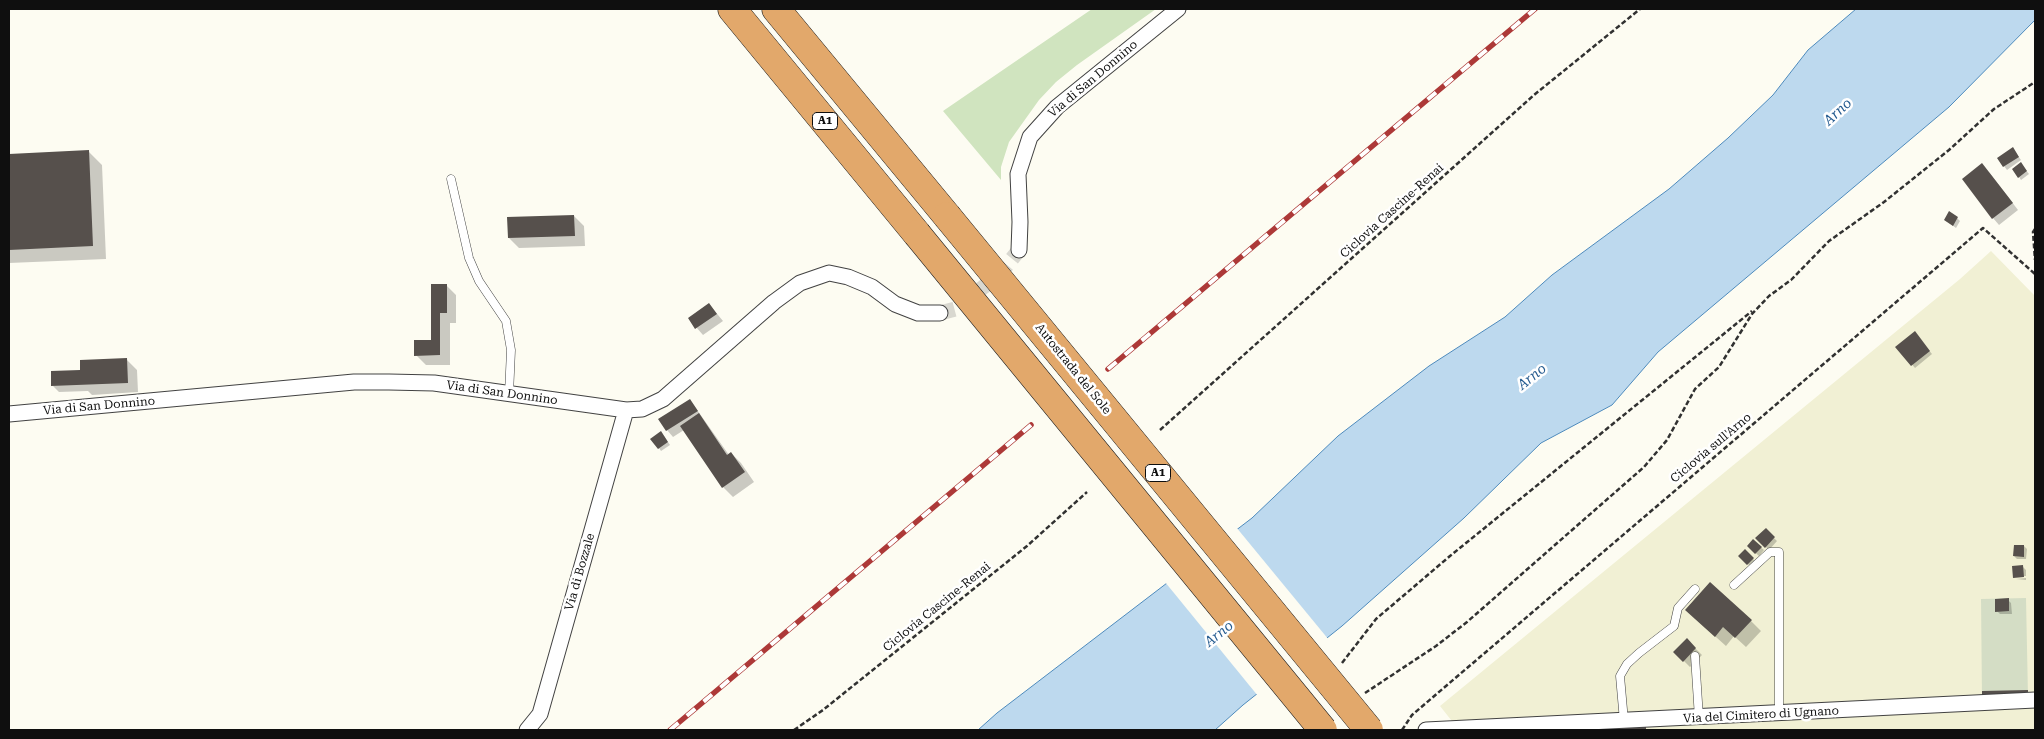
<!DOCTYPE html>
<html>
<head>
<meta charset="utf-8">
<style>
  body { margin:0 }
  #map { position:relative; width:2044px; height:739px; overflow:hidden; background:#fdfcf2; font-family:"Roboto Serif",serif }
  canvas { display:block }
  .frame { position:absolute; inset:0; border:10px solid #0f0f0f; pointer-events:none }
</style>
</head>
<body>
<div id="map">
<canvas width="2044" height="739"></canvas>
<div class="frame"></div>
</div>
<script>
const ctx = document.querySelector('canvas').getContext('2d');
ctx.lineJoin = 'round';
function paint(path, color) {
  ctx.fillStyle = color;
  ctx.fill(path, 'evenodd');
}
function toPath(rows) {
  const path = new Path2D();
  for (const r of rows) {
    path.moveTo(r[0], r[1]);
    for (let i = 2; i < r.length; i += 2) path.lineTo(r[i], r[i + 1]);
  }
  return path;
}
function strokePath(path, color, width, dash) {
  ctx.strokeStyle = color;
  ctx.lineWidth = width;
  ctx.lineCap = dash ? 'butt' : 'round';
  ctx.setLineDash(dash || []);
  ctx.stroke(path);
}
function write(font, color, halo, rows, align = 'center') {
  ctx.font = font + ' "Roboto Serif",serif';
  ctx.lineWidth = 5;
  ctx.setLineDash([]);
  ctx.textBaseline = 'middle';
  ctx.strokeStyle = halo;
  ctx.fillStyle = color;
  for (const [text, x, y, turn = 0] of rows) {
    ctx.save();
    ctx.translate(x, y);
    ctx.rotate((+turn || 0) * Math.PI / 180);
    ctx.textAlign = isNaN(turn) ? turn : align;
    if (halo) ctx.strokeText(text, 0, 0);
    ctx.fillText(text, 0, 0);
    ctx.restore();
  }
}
paint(toPath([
  [1991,251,2035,296,2035,730,1459,730,1440,706,1960,279]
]), '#f1f0d4');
paint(toPath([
  [1092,9,1156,9,1077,65,1056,82,1039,100,1009,142,1001,167,1001,180,943,111]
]), '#d0e4bf');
paint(toPath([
  [2026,598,2028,697,1982,699,1981,599]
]), '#d4ddc5');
const water = toPath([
  [1856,9,2035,9,2035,20,1949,107,1658,352,1612,405,1541,443,1464,518,1342,626,1243,705,1215,730,978,730,997,713,1252,518,1338,436,1429,366,1505,317,1552,275,1669,189,1728,138,1773,95,1808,50,1856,9]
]);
paint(water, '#bdd9ee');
strokePath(water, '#4d8abc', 1);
paint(toPath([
  [1236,527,1329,640,1258,696,1165,582]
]), '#fdfcf2');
paint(toPath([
  [2013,149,2021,160,2007,170,1998,158],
  [89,152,102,165,106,259,9,263,9,155],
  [2021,164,2029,174,2021,180,2019,177],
  [1989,172,2018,210,1999,225,1993,218],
  [574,216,584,226,585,246,519,248,509,238],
  [1957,218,1960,221,1956,228,1945,220],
  [446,285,456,295,456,323,450,323,450,365,426,365,416,355,432,341],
  [709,304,723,321,703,335,689,319],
  [1917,336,1932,354,1915,368,1897,347],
  [126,359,137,370,138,392,92,395,88,391,59,392,53,386,81,371],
  [690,400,729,455,731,453,741,463,754,482,733,497,723,487,684,430,673,437,667,430],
  [664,436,670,445,661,451,659,448],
  [1766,530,1777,541,1769,550,1757,538],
  [1753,541,1764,550,1759,556,1748,546],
  [2024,546,2027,549,2026,559,2017,559,2014,556],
  [1745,551,1756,562,1751,567,1740,556],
  [2023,567,2026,570,2026,576,2015,576,2015,578,2014,577],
  [2026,578,2026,580,2016,579],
  [2008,600,2011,603,2012,614,2000,614,1997,611],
  [1697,620,1751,621,1761,631,1746,647,1734,636,1726,646],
  [1687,640,1702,655,1690,667,1675,652]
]), '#0003');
paint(toPath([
  [2013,147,2019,157,2003,167,1997,158],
  [89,150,93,246,9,250,9,154],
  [2021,162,2027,171,2018,178,2012,169],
  [1982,163,2013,203,1992,219,1962,179],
  [1949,211,1958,217,1953,226,1944,220],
  [574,215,575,236,508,238,507,217],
  [431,284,447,284,447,313,440,313,440,355,414,356,414,340,431,340],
  [709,303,717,314,695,329,688,318],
  [1915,331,1930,351,1911,366,1895,347],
  [127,358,128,383,51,386,51,371,80,370,80,360],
  [690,399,698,411,666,431,658,419],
  [699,413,727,455,731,452,745,472,722,488,680,426],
  [661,431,668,442,658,449,650,439],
  [1766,528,1775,537,1765,548,1755,538],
  [1753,539,1762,547,1755,554,1747,546],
  [2014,545,2024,545,2024,557,2013,556],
  [1745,549,1754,558,1747,565,1738,556],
  [2023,565,2024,577,2013,578,2012,566],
  [1710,582,1752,620,1735,638,1723,627,1715,637,1685,610],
  [2009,598,2009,611,1995,612,1995,599],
  [1687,638,1696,648,1683,662,1673,652],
  [2028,690,2028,697,1982,699,1982,691],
  [1646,727,1646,730,1610,730,1610,729]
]), '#56504c');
strokePath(toPath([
  [940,313,955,309,999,275,1019,250]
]), '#d9d8d0', 15, [15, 8]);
const service = toPath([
  [451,179,469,258,479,281,506,321,511,350,509,394],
  [1734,585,1770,552,1779,552,1779,714],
  [1695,656,1699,718],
  [1624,721,1620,676,1627,664,1639,653,1674,626,1678,608,1695,589]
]);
const minor = toPath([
  [1019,250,1020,222,1018,174,1030,137,1057,107,1178,9],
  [9,414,354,382,389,382,434,383,626,410,642,409,663,399,774,302,800,283,829,273,848,277,872,287,895,304,918,313,940,313],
  [527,730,540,714,626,410],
  [1426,730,2035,700]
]);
const motorway = toPath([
  [732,9,917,234],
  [776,9,947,216]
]);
strokePath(service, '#424242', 9);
strokePath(minor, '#424242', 17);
strokePath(motorway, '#202020', 29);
strokePath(toPath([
  [2035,229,2033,232,2035,260],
  [1160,430,1534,95,1640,9],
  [1342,663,1376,619,1450,556,1752,311],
  [1365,693,1436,646,1467,622,1644,467,1667,440,1695,389,1719,367,1752,314,1769,296,1791,280,1829,241,1884,202,1949,150,1994,109,2035,82],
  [794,730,823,710,1027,546,1087,492],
  [1402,730,1412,715,1983,228,2035,274]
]), '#313131', 2.5, [5, 2.5]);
strokePath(service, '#fff', 8);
strokePath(minor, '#fff', 15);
strokePath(motorway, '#e2a86b', 28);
const rail = toPath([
  [1108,369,1535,9],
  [670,730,1031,425]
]);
strokePath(rail, '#ad3938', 5.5);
strokePath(rail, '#fff', 4, [11]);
const motorwayBridge = toPath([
  [947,216,1369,730],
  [917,234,1323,730]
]);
strokePath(motorwayBridge, '#202020', 29, []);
strokePath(motorwayBridge, '#e2a86b', 28);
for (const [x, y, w] of [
  [825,121,25],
  [1158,473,25]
]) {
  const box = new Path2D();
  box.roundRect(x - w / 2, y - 8.5, w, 17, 4);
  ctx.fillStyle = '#fff';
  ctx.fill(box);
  strokePath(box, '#0f0f0f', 1);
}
write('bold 11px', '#0f0f0f', null, [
  ["A1",825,121],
  ["A1",1158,473]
]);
write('12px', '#0f0f0f', '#fff', [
  ["Via di San Donnino",1093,79,-40],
  ["Ciclovia Cascine-Renai",1392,211,-42],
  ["Autostrada del Sole",1073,369,51],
  ["Via di San Donnino",502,393,8],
  ["Via di San Donnino",99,406,-5],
  ["Ciclovia sull'Arno",1711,448,-40],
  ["Via di Bozzale",580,572,-74],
  ["Ciclovia Cascine-Renai",937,607,-39],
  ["Via del Cimitero di Ugnano",1761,715,-3]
]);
write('italic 14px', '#275d91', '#fff', [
  ["Arno",1838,112,-43],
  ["Arno",1532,377,-39],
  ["Arno",1219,634,-39]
]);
</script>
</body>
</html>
